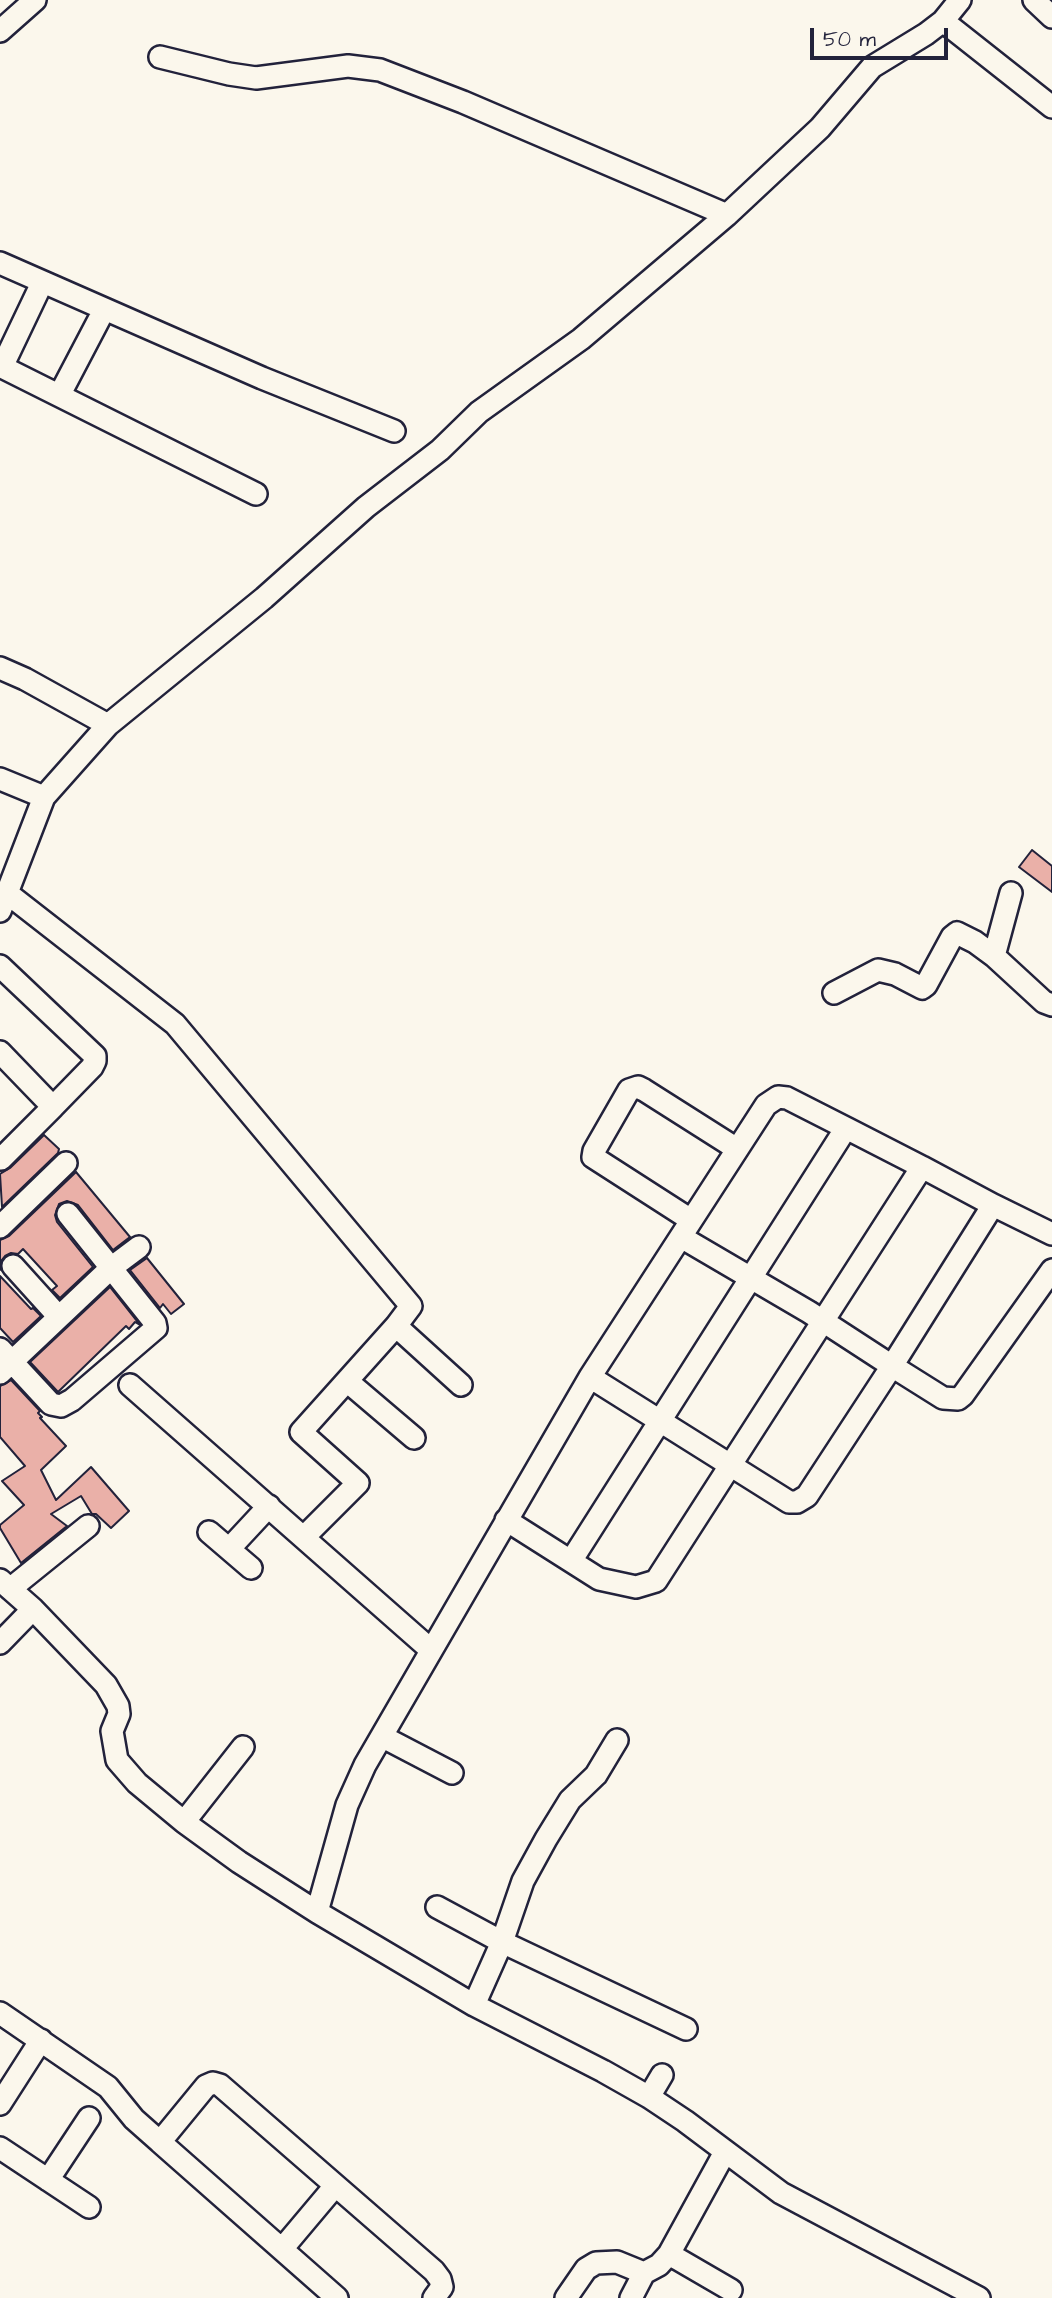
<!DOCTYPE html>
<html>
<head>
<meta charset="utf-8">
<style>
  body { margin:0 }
  #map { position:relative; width:1052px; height:2298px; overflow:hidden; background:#fbf7ec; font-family:"Architects Daughter",sans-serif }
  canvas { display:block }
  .scale { position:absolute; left:810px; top:28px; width:138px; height:32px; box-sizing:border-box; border:4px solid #22223b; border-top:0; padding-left:9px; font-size:21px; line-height:24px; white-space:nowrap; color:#22223b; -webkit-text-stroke:5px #fbf7ec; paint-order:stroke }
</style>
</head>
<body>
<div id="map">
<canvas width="1052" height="2298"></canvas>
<div class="scale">50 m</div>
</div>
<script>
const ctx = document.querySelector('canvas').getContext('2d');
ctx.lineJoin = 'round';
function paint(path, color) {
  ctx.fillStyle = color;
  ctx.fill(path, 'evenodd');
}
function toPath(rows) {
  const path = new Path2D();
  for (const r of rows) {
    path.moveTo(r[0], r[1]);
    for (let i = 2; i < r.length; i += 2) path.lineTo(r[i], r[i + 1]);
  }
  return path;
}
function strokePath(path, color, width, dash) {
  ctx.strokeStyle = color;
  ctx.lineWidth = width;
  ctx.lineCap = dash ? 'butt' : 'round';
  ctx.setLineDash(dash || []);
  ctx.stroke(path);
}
const building = toPath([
  [1032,850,1052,866,1052,892,1019,867,1032,850],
  [44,1135,59,1149,58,1153,2,1207,0,1174,10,1168,44,1135],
  [76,1172,130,1237,113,1250,78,1205,67,1201,59,1204,55,1215,57,1222,93,1267,60,1298,52,1290,57,1286,23,1249,18,1254,11,1253,5,1256,1,1261,0,1270,0,1240,9,1236,76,1172],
  [147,1258,184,1304,171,1314,163,1304,160,1308,130,1270,147,1258],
  [0,1276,31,1309,33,1308,41,1316,13,1342,0,1328,0,1276],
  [110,1287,140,1325,135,1322,129,1329,126,1326,58,1392,30,1362,110,1287],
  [11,1380,40,1411,38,1413,42,1417,40,1418,66,1446,41,1470,56,1500,91,1467,129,1511,111,1528,96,1514,92,1514,81,1496,51,1514,67,1526,21,1563,0,1528,0,1525,24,1505,2,1481,25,1466,0,1437,0,1386,11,1380]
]);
paint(building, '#eab0a8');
strokePath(building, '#22223b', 2);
const minor = toPath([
  [1034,0,1052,17],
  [943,21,1052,107],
  [0,31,35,0],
  [160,57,229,74,256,78,348,66,380,70,463,102,727,215],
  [0,263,262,378,394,431],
  [0,366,256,494],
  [2,367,42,283],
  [60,394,104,310],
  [0,668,25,679,108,725],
  [0,779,44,797],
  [7,893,44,797,108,725,264,598,366,507,440,450,479,412,581,339,727,215,820,128,872,67,926,34,943,21,960,0],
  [0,911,7,893,175,1024,411,1306,396,1326,301,1432,358,1483,305,1536],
  [994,956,1011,893],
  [0,966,95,1056,95,1061,92,1067,53,1107],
  [834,993,878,970,895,974,922,988,926,985,952,937,957,933,975,942,994,956,1044,1002,1052,1005],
  [0,1052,53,1107,1,1159],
  [922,1167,993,1205,892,1366,943,1398,958,1399,963,1395,1052,1270],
  [993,1205,1052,1234],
  [691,1220,593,1157,594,1151,629,1090,638,1087,644,1090,737,1149],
  [0,1227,66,1163],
  [13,1266,59,1317],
  [396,1326,461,1385],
  [0,1349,51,1404,61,1406,72,1400,156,1328,155,1323,68,1214],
  [0,1373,111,1268,139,1247],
  [590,1377,789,1502,797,1502,807,1496,892,1366,809,1312,681,1237],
  [347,1381,414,1438],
  [130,1385,431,1650],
  [506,1520,599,1579,636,1587,656,1581,922,1167,846,1128],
  [209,1532,251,1568],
  [229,1549,269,1506],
  [0,1580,33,1609,106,1685,118,1706,119,1714,112,1731,117,1760,137,1783,184,1822,239,1862,317,1912,474,2005,603,2071,649,2097,685,2121,781,2193,979,2298],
  [10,1589,88,1526],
  [0,1643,33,1609],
  [383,1737,452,1773],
  [184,1822,243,1747],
  [437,1907,502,1942,686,2029],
  [317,1912,347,1805,365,1765,590,1377,766,1105,778,1097,787,1098,846,1128,571,1561],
  [474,2005,502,1942,523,1881,546,1839,570,1800,596,1775,617,1740],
  [0,2013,108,2087,134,2119,160,2142,206,2086,213,2083,220,2085,434,2271,440,2279,442,2287,434,2298],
  [649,2097,662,2075],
  [0,2104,41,2040],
  [160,2142,337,2298],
  [0,2148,89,2207],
  [48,2180,89,2118],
  [282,2249,335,2186],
  [669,2254,731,2290],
  [566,2298,586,2269,596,2263,617,2262,644,2273],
  [631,2298,644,2273,659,2265,669,2254,725,2152]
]);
strokePath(minor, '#22223b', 26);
strokePath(minor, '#fbf7ec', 21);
</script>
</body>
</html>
